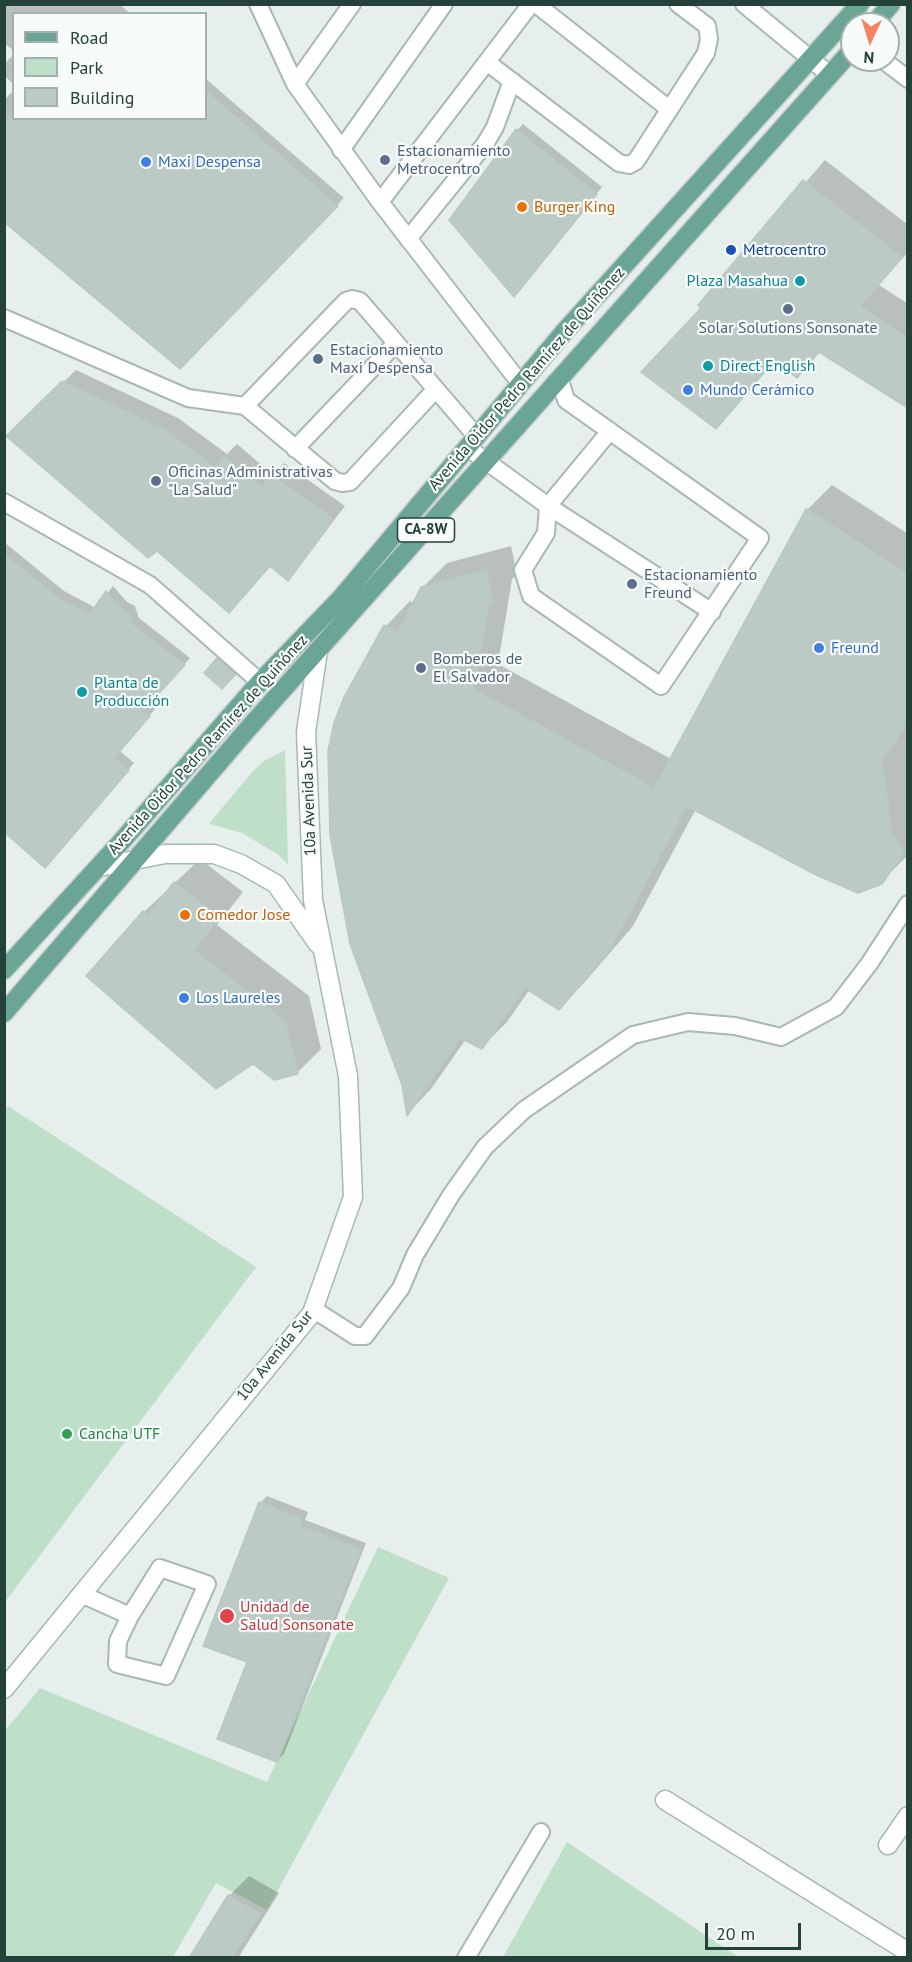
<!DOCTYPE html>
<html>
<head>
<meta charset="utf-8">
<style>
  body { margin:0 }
  #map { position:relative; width:912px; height:1962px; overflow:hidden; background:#e6efeb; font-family:"PT Sans",sans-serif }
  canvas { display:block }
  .frame { position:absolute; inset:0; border:6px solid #24423a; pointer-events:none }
  .legend { position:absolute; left:12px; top:12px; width:195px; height:108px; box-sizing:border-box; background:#f7fbf9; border:2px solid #a3b1ad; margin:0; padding:8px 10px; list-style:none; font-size:18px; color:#24423a }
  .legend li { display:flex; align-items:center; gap:12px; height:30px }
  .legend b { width:30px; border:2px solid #a3b1ad }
  .north { position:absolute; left:840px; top:12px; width:60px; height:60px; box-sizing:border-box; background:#f7fbf9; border:2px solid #a3b1ad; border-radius:50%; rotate:184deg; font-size:16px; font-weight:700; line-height:24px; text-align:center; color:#24423a }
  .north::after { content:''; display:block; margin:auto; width:21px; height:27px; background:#f4845f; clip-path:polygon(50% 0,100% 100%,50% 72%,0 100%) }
  .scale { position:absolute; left:705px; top:1923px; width:96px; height:27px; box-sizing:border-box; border:3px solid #24423a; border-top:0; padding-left:8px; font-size:18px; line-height:21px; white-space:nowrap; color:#24423a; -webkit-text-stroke:4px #f7fbf9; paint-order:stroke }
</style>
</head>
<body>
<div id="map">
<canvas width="912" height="1962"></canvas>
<div class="frame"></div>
<ul class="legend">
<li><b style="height:8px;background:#6aa596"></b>Road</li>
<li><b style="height:16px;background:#bfe0c8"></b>Park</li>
<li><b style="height:16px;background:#bbcac4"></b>Building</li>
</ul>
<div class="north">N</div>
<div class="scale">20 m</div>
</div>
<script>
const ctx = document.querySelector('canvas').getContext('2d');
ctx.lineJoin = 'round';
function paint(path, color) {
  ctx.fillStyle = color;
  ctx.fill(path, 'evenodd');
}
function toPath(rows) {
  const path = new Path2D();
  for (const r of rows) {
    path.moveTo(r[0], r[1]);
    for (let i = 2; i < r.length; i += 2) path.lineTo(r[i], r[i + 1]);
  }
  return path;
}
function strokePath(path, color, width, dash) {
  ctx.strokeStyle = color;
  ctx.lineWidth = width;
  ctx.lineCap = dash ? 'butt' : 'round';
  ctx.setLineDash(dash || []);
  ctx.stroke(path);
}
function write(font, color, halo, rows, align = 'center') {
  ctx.font = font + ' "PT Sans",sans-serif';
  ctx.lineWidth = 4.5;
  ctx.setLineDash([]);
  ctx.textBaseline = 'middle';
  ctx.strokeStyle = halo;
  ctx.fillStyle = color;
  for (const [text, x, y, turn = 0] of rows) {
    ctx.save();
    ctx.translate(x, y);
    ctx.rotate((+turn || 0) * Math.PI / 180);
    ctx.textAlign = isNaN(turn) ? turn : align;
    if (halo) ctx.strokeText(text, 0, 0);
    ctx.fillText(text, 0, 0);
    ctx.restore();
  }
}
paint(toPath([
  [285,750,288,865,279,855,242,833,209,824,252,772,264,761],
  [8,1106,256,1267,5,1602,4,1111],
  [378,1547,449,1578,267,1910,216,1883,173,1957,5,1957,4,1732,40,1688,267,1782],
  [567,1842,738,1957,503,1957]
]), '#bfe0c8');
paint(toPath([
  [4,4,120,4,130,14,14,14,14,51,4,43],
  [14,54,14,85,4,75,4,64],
  [206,79,344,198,180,367,4,221,4,100,14,90,14,118,206,118],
  [523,124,602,187,521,288,517,130],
  [825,160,908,225,908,252,879,285,908,304,908,406,821,351,797,376,775,360,716,427,703,308,700,305],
  [76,370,178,418,227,454,237,444,272,474,284,463,345,506,288,579,271,565,157,549,8,436],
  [832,485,908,534,908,855,881,882,696,809,633,926,584,983,559,1008,530,989,507,1022,482,1047,466,1039,431,1089,408,1113,386,626,410,601,413,603,422,588,447,563,511,546,517,575,512,579,498,664,671,759,807,510],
  [4,542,64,591,96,608,113,586,127,602,135,606,139,618,190,658,148,704,155,709,120,751,134,763,51,859,4,830],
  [225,653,241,667,229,681,218,659],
  [200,859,243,892,217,925,309,996,321,1049,297,1073,144,912],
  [267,1496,308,1512,305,1520,366,1543,284,1754,277,1761,249,1661,260,1503],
  [249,1876,279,1893,238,1958,191,1958,229,1896]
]), '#0003');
const building = toPath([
  [206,91,338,206,180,369,4,222,4,118,206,118,206,91],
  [516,129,597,194,514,297,449,220,516,129],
  [803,180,902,257,860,306,908,338,908,408,819,352,797,378,774,361,716,429,641,372,701,308,698,305,803,180],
  [62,381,165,430,215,467,224,456,262,488,270,474,334,519,288,581,270,566,229,613,157,551,148,558,6,436,62,381],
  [806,509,908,574,908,722,882,760,892,834,904,852,882,884,858,893,814,874,687,806,608,953,559,1010,525,988,482,1049,460,1038,407,1116,402,1085,350,944,330,835,328,751,334,723,344,697,384,625,398,632,421,587,486,570,493,601,489,602,474,689,654,788,806,509],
  [4,554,58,598,90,614,106,591,120,608,129,613,133,625,185,665,143,711,150,716,114,758,129,770,45,868,4,832,4,554],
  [217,658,236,674,222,689,204,673,217,658],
  [174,882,220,917,194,950,285,1021,298,1074,274,1080,253,1064,216,1089,86,976,143,911,148,915,174,882],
  [259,1502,302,1519,300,1526,361,1549,277,1762,217,1739,247,1662,203,1646,259,1502],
  [228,1895,260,1914,232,1958,189,1958,228,1895]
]);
paint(building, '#bbcac4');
strokePath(building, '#b8c9c2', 1.5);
const lane = toPath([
  [258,4,295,84,380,202,520,383],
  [536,4,669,109],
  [744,4,830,75],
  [883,60,908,79],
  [488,63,619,163,629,165,636,161,706,53,709,39,707,26,678,4],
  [295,84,352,4],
  [341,150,444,4],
  [380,202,531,4],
  [408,239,485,144,495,127,512,81],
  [4,318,188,398,245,406],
  [560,380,566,400,760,538,661,686,531,596,523,570,546,533,548,506,610,431],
  [435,390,350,482,342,483,335,481,245,406,346,301,352,299,360,301,477,437],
  [468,448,548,506,712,612],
  [295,449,396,343],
  [4,502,150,585,260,682],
  [313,1309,355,1336,365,1336,401,1288,415,1255,451,1195,485,1147,524,1110,633,1035,688,1022,735,1026,781,1037,836,1007,869,964,908,904],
  [81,1594,130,1616,118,1641,117,1664,166,1676,207,1584,160,1568,130,1616],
  [466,1958,541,1832]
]);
const street = toPath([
  [665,1800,908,1952],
  [888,1845,908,1816]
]);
const secondary = toPath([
  [99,867,165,854,214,854,241,864,276,884,318,944],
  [4,1689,312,1313,353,1197,348,1076,313,900,306,732,318,651]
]);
const primary = toPath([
  [874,24,891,4],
  [4,970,122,841,260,682,341,598,564,332,860,4],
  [4,1013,246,731,852,50]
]);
strokePath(lane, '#a8b8b2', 20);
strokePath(street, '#a8b8b2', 21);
strokePath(secondary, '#a4bbb3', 21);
strokePath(primary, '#c2cac8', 21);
strokePath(lane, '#fff', 16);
strokePath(street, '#fff', 18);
strokePath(secondary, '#fff', 18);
strokePath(primary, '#6aa596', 18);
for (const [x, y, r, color] of [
  [385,160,6,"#5c6f8a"],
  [146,162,6,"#3f7fe0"],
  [522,207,6,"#e8710a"],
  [731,250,6,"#1a4fb4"],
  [800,281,6,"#0f9aa8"],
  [788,309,6,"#5c6f8a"],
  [318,359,6,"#5c6f8a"],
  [708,366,6,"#0f9aa8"],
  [688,390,6,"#3f7fe0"],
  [156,481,6,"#5c6f8a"],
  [632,584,6,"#5c6f8a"],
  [819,648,6,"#3f7fe0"],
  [421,668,6,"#5c6f8a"],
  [82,692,6,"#0f9aa8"],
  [185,915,6,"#e8710a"],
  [184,998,6,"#3f7fe0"],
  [67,1434,6,"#2e9e5b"],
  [227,1616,8,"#e0444e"]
]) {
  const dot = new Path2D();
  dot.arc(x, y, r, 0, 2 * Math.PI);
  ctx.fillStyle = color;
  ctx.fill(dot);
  strokePath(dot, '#f7fbf9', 2);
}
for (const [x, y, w] of [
  [426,530,57]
]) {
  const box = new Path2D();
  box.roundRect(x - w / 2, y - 12, w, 24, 4.5);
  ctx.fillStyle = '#f7fbf9';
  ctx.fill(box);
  strokePath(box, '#24423a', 1.5);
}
write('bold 15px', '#24423a', null, [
  ["CA-8W",426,530]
]);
write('16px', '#4e5e75', '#f7fbf9', [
  ["Estacionamiento",397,151],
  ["Metrocentro",397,169],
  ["Solar Solutions Sonsonate",788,328,"center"],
  ["Estacionamiento",330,350],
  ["Maxi Despensa",330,368],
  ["Oficinas Administrativas",168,472],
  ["\"La Salud\"",168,490],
  ["Estacionamiento",644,575],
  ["Freund",644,593],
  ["Bomberos de",433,659],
  ["El Salvador",433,677]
], 'left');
write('16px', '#366cbe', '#f7fbf9', [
  ["Maxi Despensa",158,162],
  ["Mundo Cerámico",700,390],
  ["Freund",831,648],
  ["Los Laureles",196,998]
], 'left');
write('16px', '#c56008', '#f7fbf9', [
  ["Burger King",534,207],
  ["Comedor Jose",197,915]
], 'left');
write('16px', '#164399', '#f7fbf9', [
  ["Metrocentro",743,250]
], 'left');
write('16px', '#0d838f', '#f7fbf9', [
  ["Plaza Masahua",788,281,"right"],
  ["Direct English",720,366],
  ["Planta de",94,683],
  ["Producción",94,701]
], 'left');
write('16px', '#24423a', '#f7fbf9', [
  ["Avenida Oidor Pedro Ramírez de Quiñónez",527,379,-49],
  ["Avenida Oidor Pedro Ramírez de Quiñónez",208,745,-48],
  ["10a Avenida Sur",309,801,-92],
  ["10a Avenida Sur",275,1356,-51]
]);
write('16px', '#27864d', '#f7fbf9', [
  ["Cancha UTF",79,1434]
], 'left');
write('16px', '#be3a42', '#f7fbf9', [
  ["Unidad de",240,1607],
  ["Salud Sonsonate",240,1625]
], 'left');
</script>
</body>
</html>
